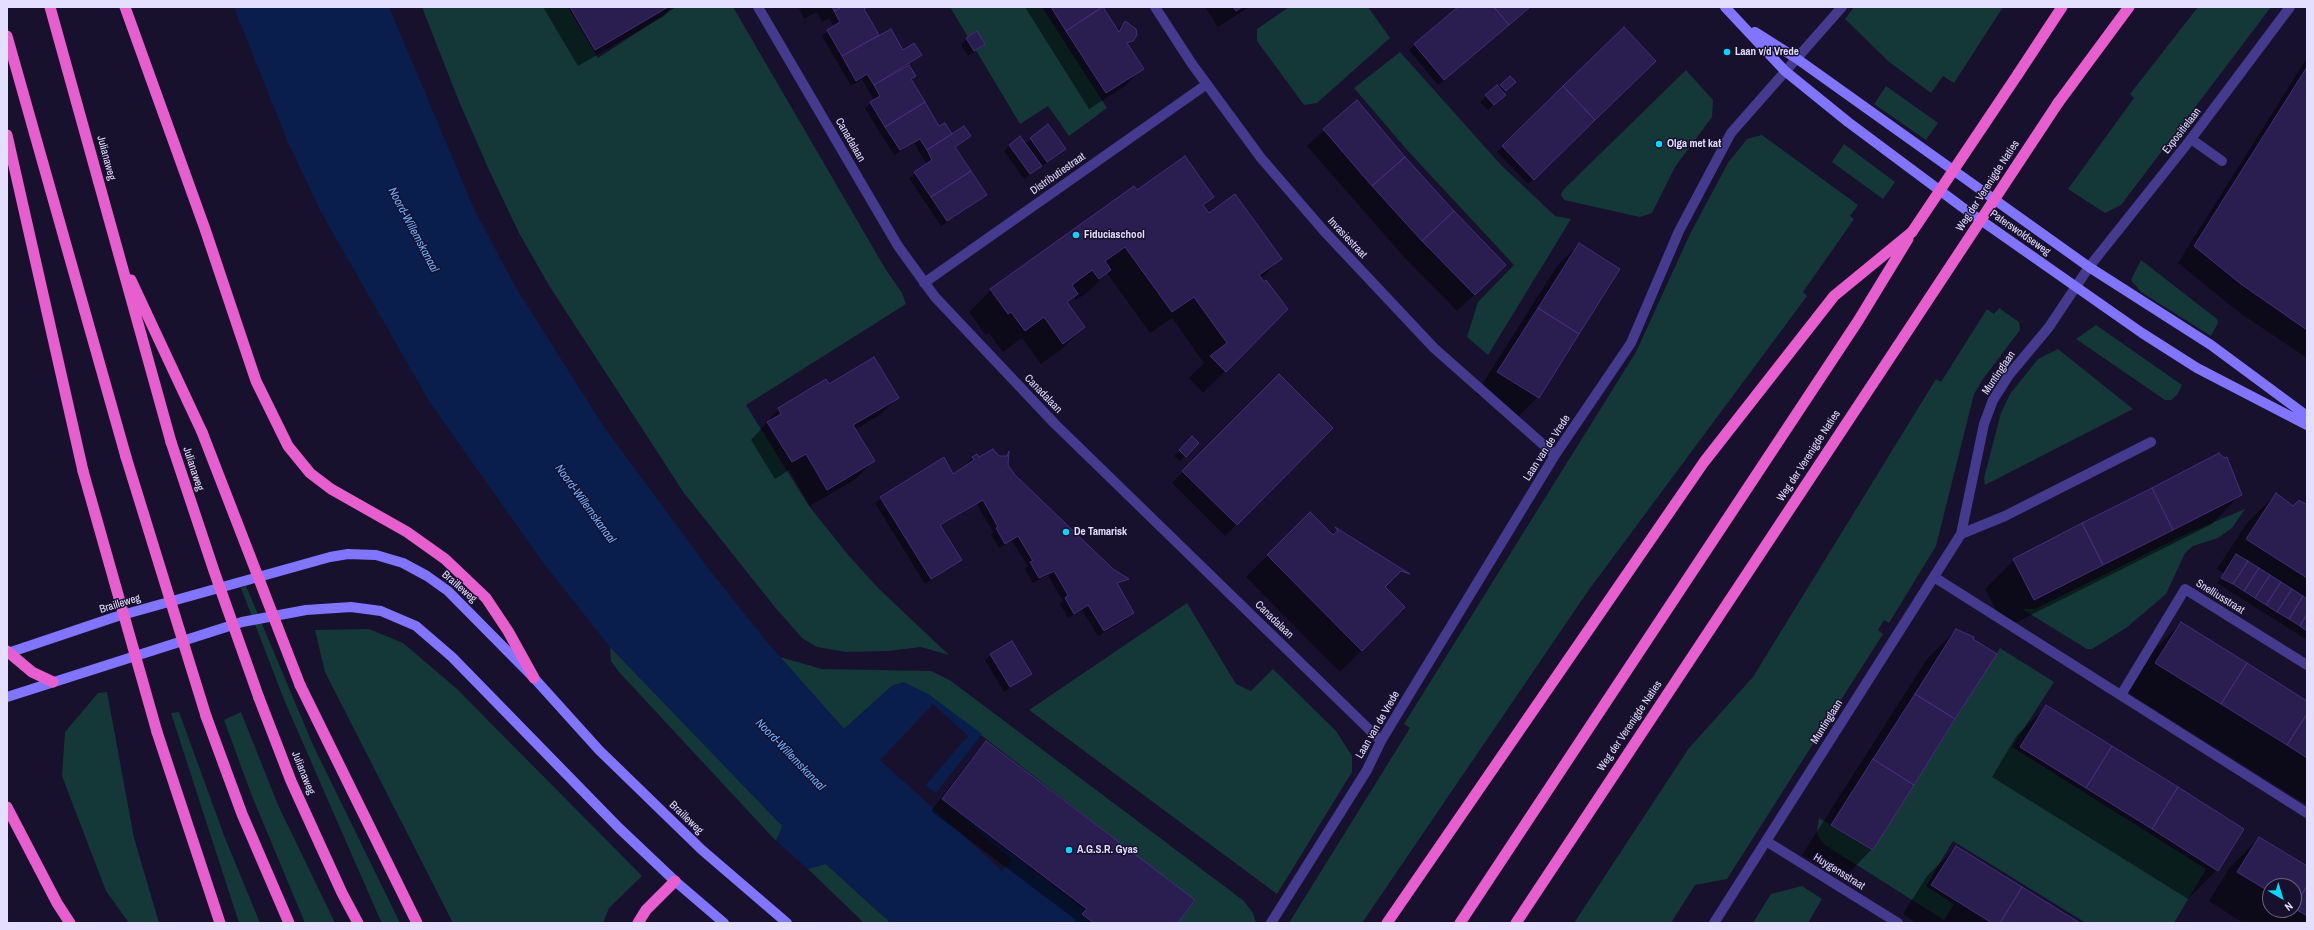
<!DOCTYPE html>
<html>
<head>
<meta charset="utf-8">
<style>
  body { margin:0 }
  #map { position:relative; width:2314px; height:930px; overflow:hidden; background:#18112e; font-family:"Archivo Narrow",sans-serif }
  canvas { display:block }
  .frame { position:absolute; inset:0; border:8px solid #e4deff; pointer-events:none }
  .north { position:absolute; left:2262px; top:878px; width:40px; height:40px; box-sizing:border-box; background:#18112e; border:1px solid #6a6382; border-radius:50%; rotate:142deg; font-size:11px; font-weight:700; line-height:16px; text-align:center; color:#e4deff }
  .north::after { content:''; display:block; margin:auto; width:14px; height:18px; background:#0ad7ff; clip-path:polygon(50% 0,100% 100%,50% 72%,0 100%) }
</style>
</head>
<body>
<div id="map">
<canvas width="2314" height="930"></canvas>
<div class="frame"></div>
<div class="north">N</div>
</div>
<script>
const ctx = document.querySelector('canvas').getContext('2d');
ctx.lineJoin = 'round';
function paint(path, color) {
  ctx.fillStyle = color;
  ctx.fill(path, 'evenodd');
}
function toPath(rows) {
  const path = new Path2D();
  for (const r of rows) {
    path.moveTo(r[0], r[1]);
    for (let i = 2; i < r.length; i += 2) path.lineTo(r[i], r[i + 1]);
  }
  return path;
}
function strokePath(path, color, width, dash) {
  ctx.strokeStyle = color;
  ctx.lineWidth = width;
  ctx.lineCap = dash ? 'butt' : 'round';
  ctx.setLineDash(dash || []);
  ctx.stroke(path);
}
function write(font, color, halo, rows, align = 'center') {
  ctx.font = font + ' "Archivo Narrow",sans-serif';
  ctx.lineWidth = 3;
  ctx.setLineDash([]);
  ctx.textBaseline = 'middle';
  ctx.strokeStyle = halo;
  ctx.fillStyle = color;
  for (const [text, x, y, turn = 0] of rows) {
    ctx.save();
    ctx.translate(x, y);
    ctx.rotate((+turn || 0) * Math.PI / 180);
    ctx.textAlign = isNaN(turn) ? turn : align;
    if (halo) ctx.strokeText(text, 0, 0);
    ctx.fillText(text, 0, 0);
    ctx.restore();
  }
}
paint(toPath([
  [422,7,568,7,598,58,676,7,733,7,886,270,902,293,906,304,746,405,809,506,849,556,878,588,949,655,921,647,888,651,846,652,817,647,802,638,774,606,684,493,550,287,519,233,489,170,458,99],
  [950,7,1042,7,1107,108,1069,136,1048,106,1020,124],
  [1289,7,1368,7,1390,38,1317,103,1304,105,1257,41,1257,29],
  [1854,7,2003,7,1954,83,1943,76,1931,93,1888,61,1845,19],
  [2198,7,2271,7,2121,205,2105,213,2068,189,2134,98,2130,94],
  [1400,52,1501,165,1555,216,1571,219,1488,355,1467,337,1478,302,1514,265,1408,151,1354,88],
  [1686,70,1713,100,1712,117,1675,167,1652,213,1640,217,1564,200,1561,195,1563,190],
  [1886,86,1938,123,1926,140,1874,104],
  [1762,135,1858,205,1850,216,1854,219,1803,292,1807,296,1588,591,1362,923,1289,923,1410,728,1404,724,1636,352,1690,234,1728,163,1747,139],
  [1844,144,1895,182,1883,199,1832,162],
  [2141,260,2217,319,2218,323,2211,336,2141,292,2131,280],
  [1999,308,2019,322,2020,330,1983,379,1974,394,1936,546,1889,623,1884,620,1878,630,1883,634,1727,879,1695,885,1671,923,1574,923,1689,748,1753,677,1936,379,1941,382,1987,309,1994,314],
  [2096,325,2182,385,2177,395,2171,400,2165,400,2076,339],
  [2058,349,2133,409,1985,485,1984,478,2001,413,2010,394,2038,359],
  [2245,509,2232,528,2218,538,2193,546,2185,553,2166,594,2126,628,2092,649,2087,649,2022,609,2035,609,2188,533],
  [246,586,313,745,400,923,382,923,379,917,285,702,241,588],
  [1187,603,1236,684,1251,691,1273,669,1336,731,1352,756,1352,772,1277,894,1029,710],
  [369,629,403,643,456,688,642,876,609,908,603,923,453,923,325,672,315,630],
  [610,647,783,826,776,841,619,672,611,661],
  [2000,648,2054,682,2012,747,2206,869,2174,923,2086,923,1953,841,1926,886,1954,904,1944,920,1825,845,1819,838,1817,832,1819,818,1873,850],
  [780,657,822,669,931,671,951,681,1244,901,1253,913,1256,923,1178,923,1195,901,928,694,893,685,844,729],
  [107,692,134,838,159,923,129,923,106,891,62,776,65,732,98,693],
  [179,712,225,838,260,923,239,923,171,713],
  [241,712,278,805,335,923,305,923,252,796,224,720],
  [825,863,873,907,891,923,864,923,808,869],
  [1802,886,1822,899,1808,923,1753,923,1771,894]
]), '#143738');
paint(toPath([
  [234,7,389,7,474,209,516,288,604,427,708,568,766,641,844,729,893,685,904,682,928,694,982,734,935,794,1102,923,891,923,826,864,808,869,776,841,782,826,610,647,542,561,429,401,321,212,288,142]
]), '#0a1e4e');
paint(toPath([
  [933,704,968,736,926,785,1011,860,1002,871,880,760]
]), '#18112e');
paint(toPath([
  [543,7,672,7,664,16,578,66],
  [798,7,869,7,864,11,879,37,903,51,920,55,908,65,915,76,911,80,939,127,952,135,969,136,954,148,985,195,980,200,941,226,909,178,927,165,914,143,894,155,865,108,874,100,862,79,851,86,822,36,834,27,829,18,822,22,817,12,804,19],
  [1025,7,1102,7,1117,30,1125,22,1132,41,1128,45,1142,69,1125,86,1089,109],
  [1205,7,1249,7,1218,27],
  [1459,7,1530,7,1438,85,1409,50],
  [1624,28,1655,61,1528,184,1497,152],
  [977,32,984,44,968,56,961,44],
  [2307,58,2307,358,2240,313,2178,263],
  [1514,82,1488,110,1480,102,1497,86,1498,88,1501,85],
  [1356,101,1453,211,1488,282,1457,311,1405,258,1307,146],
  [1048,126,1065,149,1024,179,1004,151,1010,145,1025,144],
  [1134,187,1137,192,1213,197,1203,207,1208,214,1281,258,1261,279,1287,309,1203,393,1189,378,1204,363,1172,318,1150,333,1107,273,1088,292,1076,300,1074,297,1067,304,1084,327,1062,349,1041,364,1022,338,1003,352,989,333,986,335,969,312,991,290],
  [1579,244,1618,269,1538,397,1516,419,1476,394,1557,266],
  [1279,376,1332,428,1225,536,1172,483],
  [828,386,898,397,881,414,855,430,873,461,857,478,810,506,789,470,775,479,751,440,779,409],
  [1192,438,1198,443,1180,461,1174,456],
  [973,457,1007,466,1014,476,1113,570,1125,578,1117,585,1133,613,1127,619,1098,636,1082,610,1068,618,1060,604,1063,601,1048,575,1033,583,1025,569,1028,566,1012,541,999,548,991,534,993,532,977,504,940,526,960,560,925,584,875,503,881,498,953,475,968,465,967,463],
  [2241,494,2212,524,2005,628,1985,589,2014,560],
  [2276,494,2293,507,2307,506,2307,640,2217,583,2224,573,2217,569,2247,523],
  [1310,513,1404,607,1340,672,1246,577],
  [2181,623,2307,703,2307,805,2127,692,2152,652],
  [1956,630,1996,654,1872,849,1843,879,1802,855,1927,659],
  [991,655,1030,674,1004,692,985,660],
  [2047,706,2243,829,2217,870,2188,899,1992,777,2017,735],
  [986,742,1177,923,1074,923,1076,920,931,811,975,754],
  [2259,838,2307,868,2307,923,2243,923,2209,901,2230,867],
  [2270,886,2294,886,2294,910,2270,910],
  [1956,847,2078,923,1916,923,1903,914,1927,876]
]), '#0007');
const building = toPath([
  [570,7,668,7,595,50,570,7],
  [832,7,842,7,834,11,832,7],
  [842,7,868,7,864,9,879,35,842,56,827,30,840,22,834,11,842,7],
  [1051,7,1102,7,1066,31,1051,7],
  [1103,7,1119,32,1125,21,1136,29,1137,35,1133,41,1127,43,1144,69,1106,93,1066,31,1103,7],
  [1233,7,1242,7,1236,11,1233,7],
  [1458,7,1494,7,1509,25,1444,80,1414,44,1458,7],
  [1494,7,1530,7,1509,25,1494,7],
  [1624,27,1656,61,1595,120,1563,86,1624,27],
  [891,29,903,50,914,43,922,55,874,85,867,74,856,81,842,56,891,29],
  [977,31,985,44,974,51,966,38,977,31],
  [909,65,916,76,911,79,925,102,885,127,870,102,880,96,874,85,909,65],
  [2307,67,2307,330,2241,284,2194,246,2307,67],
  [1510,76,1516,82,1506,91,1500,85,1510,76],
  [1497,85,1506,95,1494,105,1485,95,1497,85],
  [1563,86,1595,120,1534,180,1502,146,1563,86],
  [1357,100,1405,157,1372,186,1323,129,1357,100],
  [925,102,939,126,945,123,952,134,927,150,920,139,900,150,885,127,925,102],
  [1048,124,1066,149,1047,162,1030,138,1048,124],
  [964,126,971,136,955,147,971,171,931,197,914,172,932,160,927,150,964,126],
  [1020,136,1042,166,1030,174,1009,145,1020,136],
  [1185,156,1214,197,1203,205,1209,213,1235,194,1282,259,1259,275,1264,282,1266,280,1288,309,1226,372,1210,356,1227,343,1194,297,1172,312,1125,247,1105,261,1111,270,1099,279,1092,270,1072,285,1078,294,1067,302,1085,327,1063,344,1044,317,1025,331,1011,312,1008,314,990,289,1134,186,1137,190,1185,156],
  [1405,157,1454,211,1422,241,1372,186,1405,157],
  [971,171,987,195,947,221,931,197,971,171],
  [1454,211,1506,265,1475,295,1422,241,1454,211],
  [1579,243,1620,269,1579,334,1538,308,1579,243],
  [1538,308,1579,334,1539,398,1497,372,1538,308],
  [874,357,899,398,853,425,875,461,827,490,806,454,792,462,767,422,781,414,778,408,826,379,829,384,874,357],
  [1279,374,1333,428,1237,525,1182,471,1279,374],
  [1192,436,1199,443,1186,457,1179,450,1192,436],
  [993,449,999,456,1007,456,1009,451,1008,465,1015,475,1113,569,1129,579,1117,583,1134,613,1104,631,1088,605,1074,614,1065,598,1068,595,1054,571,1039,578,1030,562,1033,561,1018,536,1005,544,996,528,998,527,983,500,940,525,962,560,931,579,880,497,944,457,953,474,974,460,972,457,977,454,979,457,993,449],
  [2219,453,2224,458,2227,457,2242,495,2173,530,2152,488,2219,453],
  [2152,488,2173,530,2103,565,2082,523,2152,488],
  [2276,493,2293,506,2299,500,2307,505,2307,578,2246,539,2276,493],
  [1310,512,1333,535,1338,531,1335,527,1410,574,1401,571,1385,587,1405,607,1362,651,1267,555,1310,512],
  [2082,523,2103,565,2034,600,2013,559,2082,523],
  [2236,554,2248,561,2233,584,2221,578,2236,554],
  [2248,561,2259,568,2244,591,2233,584,2248,561],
  [2259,568,2270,575,2255,598,2244,591,2259,568],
  [2270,575,2281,582,2266,605,2255,598,2270,575],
  [2281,582,2292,589,2277,612,2266,605,2281,582],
  [2292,589,2303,596,2289,619,2277,612,2292,589],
  [2303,596,2307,599,2307,614,2300,626,2289,619,2303,596],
  [2307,614,2307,631,2300,626,2307,614],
  [2181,622,2247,663,2221,704,2155,663,2181,622],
  [1956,629,1974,637,1973,639,1997,654,1955,719,1915,694,1956,629],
  [1012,641,1032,674,1010,687,990,654,1012,641],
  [2247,663,2307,701,2307,714,2287,745,2221,704,2247,663],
  [1915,694,1955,719,1914,785,1873,759,1915,694],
  [2046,705,2112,746,2086,788,2020,747,2046,705],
  [2307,714,2307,758,2287,745,2307,714],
  [986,741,1195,900,1178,923,1094,923,1082,914,1087,909,942,799,986,741],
  [2112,746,2178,787,2152,829,2086,788,2112,746],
  [1873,759,1914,785,1873,850,1831,825,1873,759],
  [2178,787,2244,829,2218,871,2152,829,2178,787],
  [2259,837,2307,866,2307,886,2294,907,2294,886,2270,886,2270,892,2237,872,2259,837],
  [1956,846,2022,887,2000,923,1992,923,1931,885,1956,846],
  [2307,886,2307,916,2294,908,2307,886],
  [2022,887,2080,923,2000,923,2022,887]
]);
paint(building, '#2a1d4f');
strokePath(building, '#432e7c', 1);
strokePath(toPath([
  [2191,139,2222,161],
  [2121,695,2185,589,2307,665]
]), '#443b8e', 10);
strokePath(toPath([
  [758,7,898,246,935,297,1055,424,1381,741],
  [1155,7,1192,64,1261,158,1324,231,1434,348,1555,455],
  [924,283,1207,84],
  [1961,534,1984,424,1993,400,2009,375,2049,327,2089,267,2191,139,2290,7],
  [1934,577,2307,813],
  [1766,841,1898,923],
  [1271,923,1367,770,1381,741,1555,455,1631,343,1679,231,1731,133,1842,7],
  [1714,923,1961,534,2005,516,2151,442]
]), '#443b8e', 10);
strokePath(toPath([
  [1725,7,1785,71,1848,122,1962,207,2142,333,2197,368,2307,425],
  [1755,32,1796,58,2089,267,2211,345,2307,416],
  [8,653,115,617,330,557,348,554,376,555,403,563,427,576,448,591,534,678,599,750,702,850,787,923],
  [7,697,242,622,306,610,351,607,381,611,416,626,452,657,619,828,675,881,724,923]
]), '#8175ff', 10);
strokePath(toPath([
  [50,7,171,442],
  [125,7,205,229,256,381,288,446,310,473,331,489,407,532,445,559,486,598,508,631,534,678],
  [7,36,126,457],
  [2018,74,2062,7],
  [2058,103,2129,7],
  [7,135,83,471],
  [131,280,202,432],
  [7,651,32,672,53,682],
  [300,685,417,923],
  [259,698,291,781,342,893,358,923],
  [206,716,242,814,289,923],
  [157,732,220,923],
  [7,807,57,903,70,923],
  [638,923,646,910,675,881],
  [1387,923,1704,462,1834,296,1912,232],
  [1460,923,1858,321,1908,239],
  [1516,923,1897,347]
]), '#e75fce', 11);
strokePath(toPath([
  [1912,232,2018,74],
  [1897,347,2058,103],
  [202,432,300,685],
  [171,442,214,571,259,698],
  [126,457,206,716],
  [83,471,157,732]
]), '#e75fce', 11);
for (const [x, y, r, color] of [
  [1727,52,4,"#0ad7ff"],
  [1659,144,4,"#0ad7ff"],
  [1076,235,4,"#0ad7ff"],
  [1066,532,4,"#0ad7ff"],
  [1069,850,4,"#0ad7ff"]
]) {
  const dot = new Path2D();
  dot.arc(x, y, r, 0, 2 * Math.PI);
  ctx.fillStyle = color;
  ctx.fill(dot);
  strokePath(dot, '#18112e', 1.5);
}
write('bold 11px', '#e4deff', '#18112e', [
  ["Laan v/d Vrede",1735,52],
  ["Olga met kat",1667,144],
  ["Fiduciaschool",1084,235],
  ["De Tamarisk",1074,532],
  ["A.G.S.R. Gyas",1077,850]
], 'left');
write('11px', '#e4deff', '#18112e', [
  ["Expositielaan",2182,131,-52],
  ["Canadalaan",850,140,60],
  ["Julianaweg",106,158,75],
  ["Distributiestraat",1058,174,-35],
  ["Weg der Verenigde Naties",1988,186,-57],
  ["Paterswoldseweg",2020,233,35],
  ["Invasiestraat",1347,238,47],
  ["Muntinglaan",1999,373,-56],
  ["Canadalaan",1043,394,46],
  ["Laan van de Vrede",1547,448,-57],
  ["Weg der Verenigde Naties",1809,456,-57],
  ["Julianaweg",193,469,72],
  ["Brailleweg",459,587,41],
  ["Snelliusstraat",2220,597,32],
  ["Brailleweg",120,604,-17],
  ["Canadalaan",1274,620,44],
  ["Muntinglaan",1827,722,-58],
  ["Laan van de Vrede",1378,725,-60],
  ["Weg der Verenigde Naties",1630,726,-56],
  ["Julianaweg",303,773,68],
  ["Brailleweg",686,818,44],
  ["Huygensstraat",1839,872,32]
]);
write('italic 12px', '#6cb2ff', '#18112e', [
  ["Noord-Willemskanaal",413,230,62],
  ["Noord-Willemskanaal",585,504,54],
  ["Noord-Willemskanaal",790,755,46]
]);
</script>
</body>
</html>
